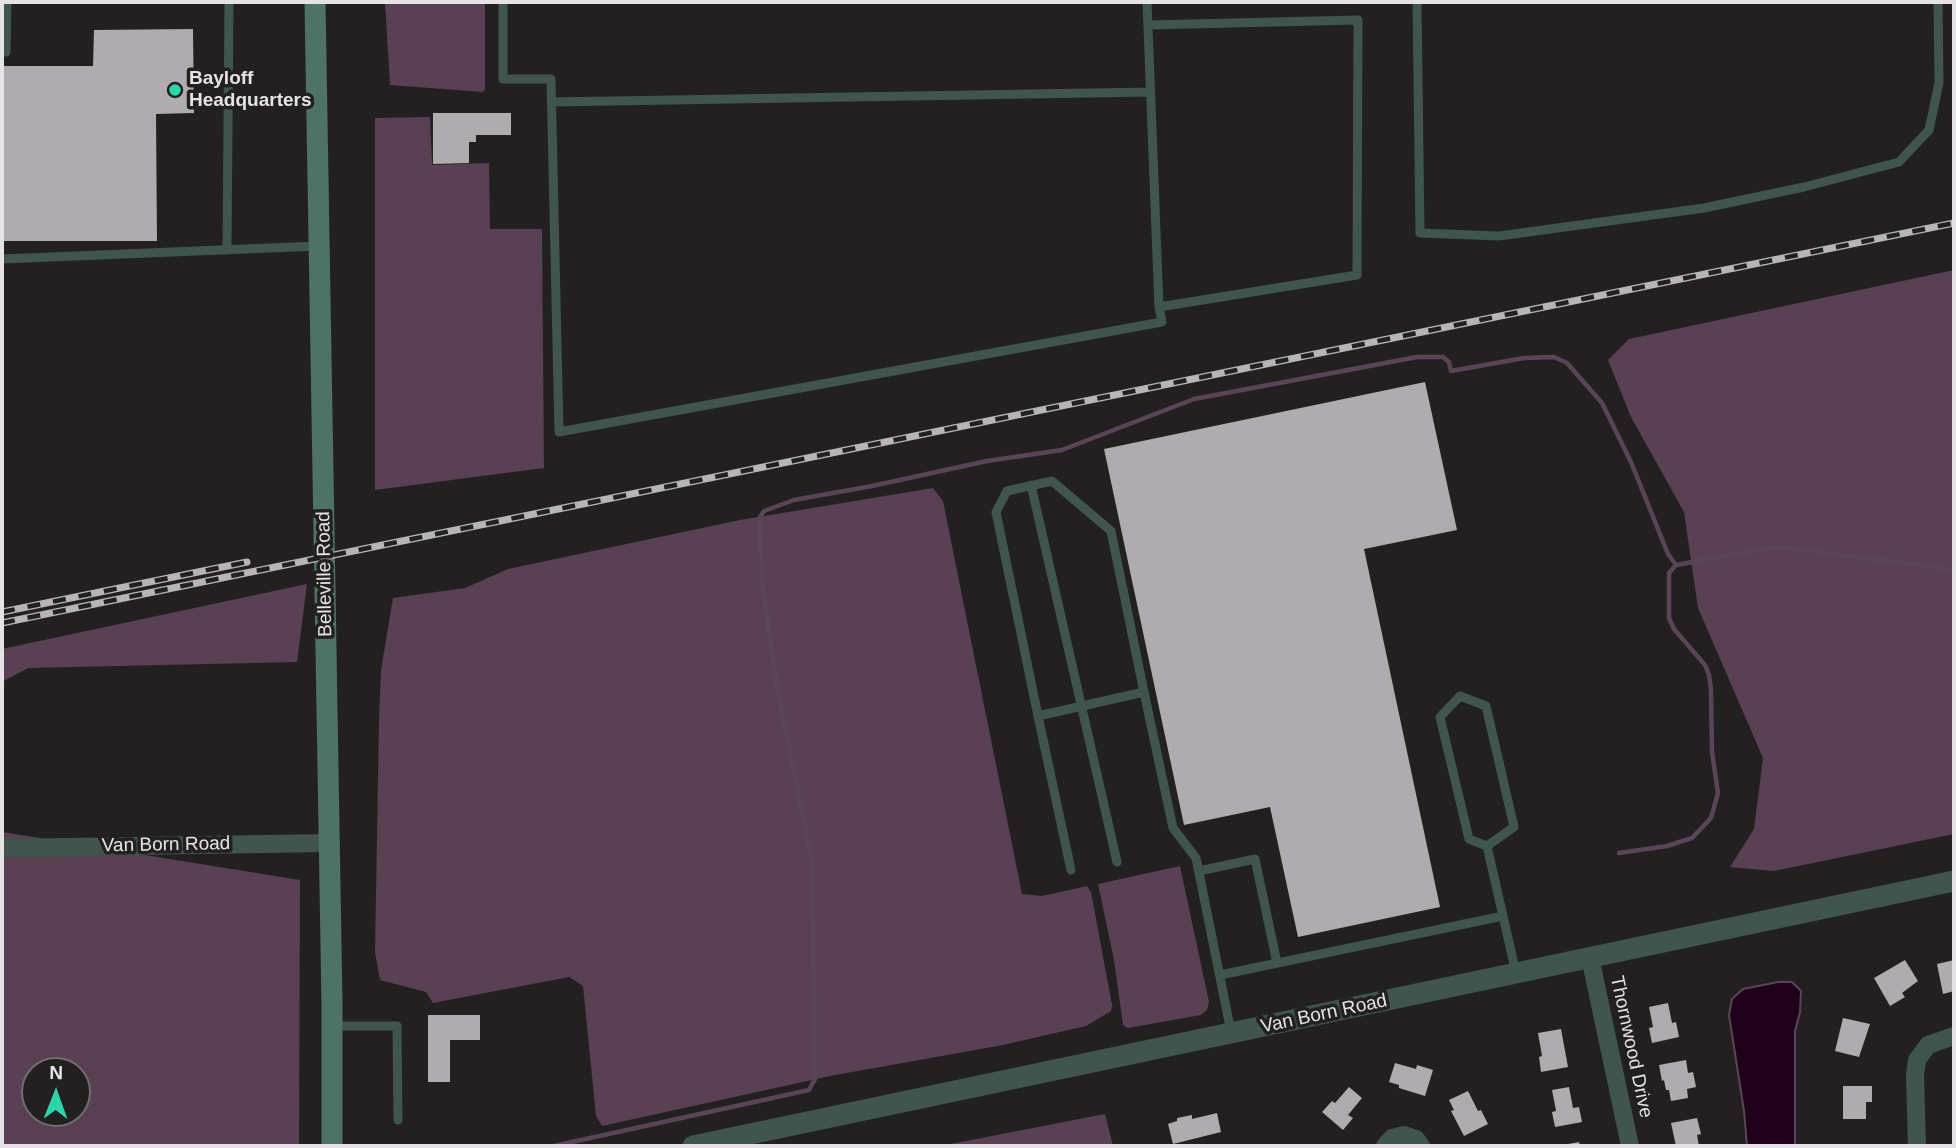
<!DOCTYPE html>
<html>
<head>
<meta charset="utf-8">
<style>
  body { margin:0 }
  #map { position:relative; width:1956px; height:1148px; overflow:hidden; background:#232022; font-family:Helvetica,sans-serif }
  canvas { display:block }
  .frame { position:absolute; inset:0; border:4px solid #e5e3e5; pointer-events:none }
  .north { position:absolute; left:21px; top:1057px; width:70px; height:70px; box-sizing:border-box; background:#232022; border:2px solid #716e70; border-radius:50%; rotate:1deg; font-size:19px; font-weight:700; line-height:28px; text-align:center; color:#e5e3e5 }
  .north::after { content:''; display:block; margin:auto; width:24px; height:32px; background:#2dd5ab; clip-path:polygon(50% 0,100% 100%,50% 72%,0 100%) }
</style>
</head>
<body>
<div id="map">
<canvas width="1956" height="1148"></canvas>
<div class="frame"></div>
<div class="north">N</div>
</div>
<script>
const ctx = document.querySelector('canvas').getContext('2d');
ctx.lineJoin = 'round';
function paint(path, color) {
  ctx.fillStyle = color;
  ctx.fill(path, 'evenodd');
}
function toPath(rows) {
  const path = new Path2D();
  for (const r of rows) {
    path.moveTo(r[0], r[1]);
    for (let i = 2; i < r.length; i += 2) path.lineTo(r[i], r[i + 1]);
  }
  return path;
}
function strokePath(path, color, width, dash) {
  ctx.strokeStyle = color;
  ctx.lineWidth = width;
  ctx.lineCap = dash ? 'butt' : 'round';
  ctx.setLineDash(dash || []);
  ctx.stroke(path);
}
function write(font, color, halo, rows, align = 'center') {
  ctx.font = font + ' Helvetica,sans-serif';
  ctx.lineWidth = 7;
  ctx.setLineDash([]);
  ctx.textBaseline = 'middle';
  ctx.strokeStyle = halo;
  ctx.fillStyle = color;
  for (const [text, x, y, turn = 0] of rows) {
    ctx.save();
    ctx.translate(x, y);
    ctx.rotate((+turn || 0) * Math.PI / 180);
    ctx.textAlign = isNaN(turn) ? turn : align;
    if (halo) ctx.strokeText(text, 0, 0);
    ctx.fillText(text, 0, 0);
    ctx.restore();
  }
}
paint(toPath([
  [385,2,485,2,485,89,483,92,390,85],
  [430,117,432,165,489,163,490,229,542,229,544,468,375,490,375,118],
  [1954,270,1954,834,1774,871,1730,867,1754,829,1763,758,1698,608,1684,512,1631,417,1608,360,1629,339],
  [933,488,943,501,1022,894,1042,896,1087,886,1091,892,1112,1005,1111,1011,1086,1026,1003,1045,830,1076,602,1126,596,1116,583,986,569,977,433,1003,426,992,380,980,375,952,379,720,381,670,393,598,465,588,508,569,740,520],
  [307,584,297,662,28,668,2,682,2,649],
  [2,832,300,880,299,1146,2,1146],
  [35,1071,77,1071,77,1113,35,1113],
  [1180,866,1209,1002,1207,1010,1201,1015,1128,1028,1123,1025,1114,960,1098,884],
  [1105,1114,1113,1146,940,1146]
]), '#594053');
const water = toPath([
  [1778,982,1792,982,1801,991,1800,1012,1795,1031,1795,1146,1747,1146,1744,1111,1729,1015,1732,999,1743,989,1778,982]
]);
paint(water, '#1f0119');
strokePath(water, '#5a4556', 2);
strokePath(toPath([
  [1619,853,1667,846,1692,838,1711,818,1718,793,1712,752,1711,690,1709,675,1705,665,1674,629,1669,618,1669,573,1676,565,1769,548,1796,549,1954,570],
  [554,1146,809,1090,815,1079,812,860,776,681,763,590,759,527,760,517,764,511,794,500,872,486,987,461,1062,450,1194,399,1417,357,1443,357,1449,362,1451,371,1524,358,1554,357,1567,363,1602,403,1631,462,1668,554,1676,565]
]), '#5a4556', 4.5);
paint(toPath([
  [193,29,194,113,156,114,157,241,2,241,2,66,93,66,94,30],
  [433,113,511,113,511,135,476,135,476,142,469,142,469,163,433,164],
  [1425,382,1457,530,1364,549,1440,907,1298,937,1270,807,1184,825,1104,449],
  [1905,960,1918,981,1902,993,1905,997,1890,1006,1874,978],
  [1954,960,1954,991,1943,994,1937,964],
  [1668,1003,1672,1023,1676,1022,1679,1037,1652,1043,1649,1028,1653,1027,1649,1007],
  [428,1015,480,1015,480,1040,450,1040,450,1082,428,1082],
  [1843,1018,1870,1024,1859,1057,1835,1051],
  [1561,1029,1568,1067,1541,1072,1539,1057,1542,1056,1538,1033],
  [1686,1060,1688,1073,1693,1072,1696,1087,1687,1089,1688,1098,1671,1101,1669,1090,1666,1090,1664,1080,1662,1081,1659,1065],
  [1395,1063,1416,1069,1417,1065,1433,1070,1425,1096,1399,1088,1399,1085,1389,1082],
  [1843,1086,1872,1086,1872,1102,1866,1102,1866,1119,1843,1119],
  [1349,1087,1362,1098,1348,1115,1353,1118,1343,1130,1322,1112,1332,1101,1335,1103],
  [1569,1087,1573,1108,1579,1107,1582,1122,1555,1127,1552,1112,1556,1111,1552,1090],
  [1468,1091,1478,1111,1481,1110,1488,1124,1464,1136,1451,1111,1454,1110,1449,1100],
  [1217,1113,1221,1132,1173,1144,1168,1124,1177,1121,1177,1118,1192,1115,1192,1119],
  [1697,1118,1701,1134,1697,1135,1699,1146,1676,1146,1671,1123],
  [1579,1142,1580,1146,1563,1146,1563,1145]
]), '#b0abae');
strokePath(toPath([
  [503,2,503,79,551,79,559,432,1162,322,1159,307,1147,2],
  [1417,2,1420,233,1499,236,1704,208,1804,187,1899,162,1929,130,1939,83,1938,2],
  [1148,25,1358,20,1357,275,1159,307],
  [6,52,7,2],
  [551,102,1150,92],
  [227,250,229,2],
  [2,259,318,246],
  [1031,485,1117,862],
  [1038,716,996,512,1007,491,1052,481,1111,531,1144,692],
  [1487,846,1514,827,1486,706,1460,696,1440,717,1469,839,1487,846,1516,973],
  [1071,870,1038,716,1144,692,1173,828,1196,858,1231,1032],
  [1199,871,1255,859,1277,963],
  [1220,975,1503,916],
  [332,1026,397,1026,398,1120]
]), '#3f554d', 9);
strokePath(toPath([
  [2,848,330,843],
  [1590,957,1630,1146],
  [1385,1146,1392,1138,1404,1135,1416,1139,1421,1146],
  [1917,1146,1915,1075,1917,1060,1928,1045,1954,1036]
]), '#3f554d', 18);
strokePath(toPath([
  [693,1146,1954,881]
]), '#3f554d', 21);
strokePath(toPath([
  [315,2,332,1003,332,1146]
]), '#4e7366', 21);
const rail = toPath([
  [2,612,247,562],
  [2,623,1954,223]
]);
strokePath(rail, '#b7b5b7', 7);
strokePath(rail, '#232022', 4.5, [13]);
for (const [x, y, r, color] of [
  [175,90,7,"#2dd5ab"]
]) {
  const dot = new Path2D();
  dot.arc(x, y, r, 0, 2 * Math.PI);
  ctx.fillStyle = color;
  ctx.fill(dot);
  strokePath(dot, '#232022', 2.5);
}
write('bold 19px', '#e5e3e5', '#232022', [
  ["Bayloff",189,79],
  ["Headquarters",189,101]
], 'left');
write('19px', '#e5e3e5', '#232022', [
  ["Belleville Road",325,574,-91],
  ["Van Born Road",166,845,-1],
  ["Van Born Road",1324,1014,-12],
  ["Thornwood Drive",1631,1047,78]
]);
</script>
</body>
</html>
